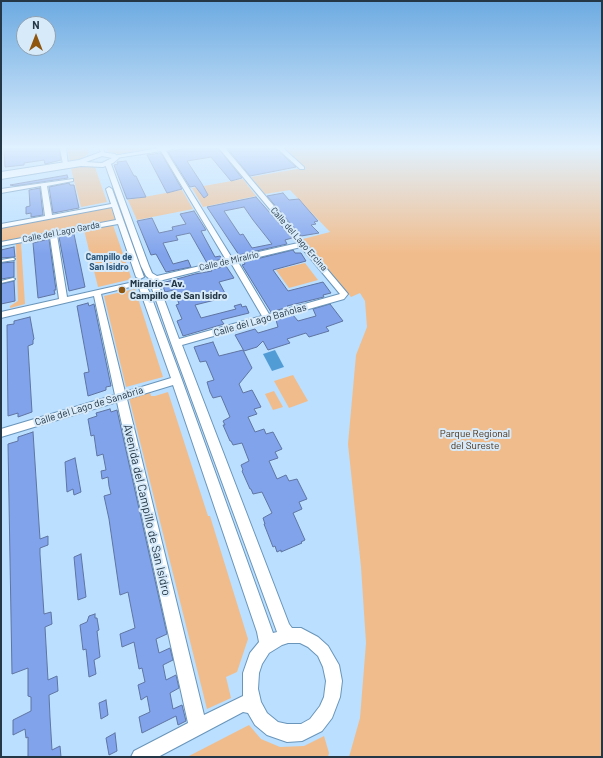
<!DOCTYPE html>
<html>
<head>
<meta charset="utf-8">
<style>
  body { margin:0 }
  #map { position:relative; width:603px; height:758px; overflow:hidden; background:#badfff; font-family:Barlow,sans-serif }
  canvas { display:block }
  .frame { position:absolute; inset:0; border:2px solid #243746; pointer-events:none }
  .north { position:absolute; left:16px; top:16px; width:40px; height:40px; box-sizing:border-box; background:#d7eafa; border:1px solid #8fa2b2; border-radius:50%; rotate:0deg; font-size:11px; font-weight:700; line-height:16px; text-align:center; color:#243746 }
  .north::after { content:''; display:block; margin:auto; width:14px; height:18px; background:#8f5610; clip-path:polygon(50% 0,100% 100%,50% 72%,0 100%) }
</style>
</head>
<body>
<div id="map">
<canvas width="603" height="758"></canvas>
<div class="frame"></div>
<div class="north">N</div>
</div>
<script>
const ctx = document.querySelector('canvas').getContext('2d');
ctx.lineJoin = 'round';
function paint(path, color) {
  ctx.fillStyle = color;
  ctx.fill(path, 'evenodd');
}
function toPath(rows) {
  const path = new Path2D();
  for (const r of rows) {
    path.moveTo(r[0], r[1]);
    for (let i = 2; i < r.length; i += 2) path.lineTo(r[i], r[i + 1]);
  }
  return path;
}
function strokePath(path, color, width, dash) {
  ctx.strokeStyle = color;
  ctx.lineWidth = width;
  ctx.lineCap = dash ? 'butt' : 'round';
  ctx.setLineDash(dash || []);
  ctx.stroke(path);
}
function write(font, color, halo, rows, align = 'center') {
  ctx.font = font + ' Barlow,sans-serif';
  ctx.lineWidth = 4;
  ctx.setLineDash([]);
  ctx.textBaseline = 'middle';
  ctx.strokeStyle = halo;
  ctx.fillStyle = color;
  for (const [text, x, y, turn = 0] of rows) {
    ctx.save();
    ctx.translate(x, y);
    ctx.rotate((+turn || 0) * Math.PI / 180);
    ctx.textAlign = isNaN(turn) ? turn : align;
    if (halo) ctx.strokeText(text, 0, 0);
    ctx.fillText(text, 0, 0);
    ctx.restore();
  }
}
paint(toPath([
  [67,148,87,148,89,153,82,159,70,161],
  [107,148,167,148,123,155,108,152],
  [285,148,602,148,602,757,349,757,360,718,366,643,361,567,348,444,356,355,367,327,365,301,360,293,351,297,303,239,330,232,290,190,265,194,251,177,297,169,306,169],
  [82,165,95,167,107,202,81,207,71,169],
  [243,179,256,196,203,207,192,188],
  [182,190,193,209,137,220,128,200],
  [111,207,115,220,1,242,1,227],
  [113,225,131,277,128,280,98,287,84,230],
  [21,243,25,304,10,308,10,306,18,301,16,244],
  [305,263,318,280,289,288,276,270],
  [135,289,163,377,126,387,104,296],
  [293,375,308,401,289,408,274,381],
  [274,391,283,407,273,410,265,394],
  [150,392,151,396,155,396,168,392,208,516,210,516,248,639,237,672,226,677,231,698,207,709,129,398],
  [249,725,261,739,280,747,304,746,324,736,329,753,328,757,187,757]
]), '#f1bc8b');
paint(toPath([
  [275,350,284,367,272,371,263,354]
]), '#529cd6');
const building = toPath([
  [4,148,59,148,61,160,45,164,44,160,24,163,24,165,5,167,4,148],
  [186,148,218,148,242,178,231,181,211,157,187,161,202,184,208,195,204,198,195,186,190,187,168,152,186,148],
  [227,148,275,148,296,167,250,176,227,148],
  [161,153,182,189,167,193,147,155,161,153],
  [126,161,134,176,136,176,146,197,127,199,114,165,118,164,117,162,126,161],
  [67,175,68,178,15,186,10,185,67,175],
  [69,183,70,185,74,185,79,208,53,213,49,187,69,183],
  [40,188,43,215,31,217,31,213,26,214,26,207,30,206,29,190,40,188],
  [283,193,289,200,299,199,304,205,318,221,314,222,316,224,311,225,319,233,301,236,267,196,283,193],
  [256,197,292,238,285,240,287,244,239,255,207,207,256,197],
  [244,207,253,220,272,244,252,248,243,234,240,235,224,211,244,207],
  [194,211,206,230,201,231,215,257,220,256,222,259,207,263,190,233,176,236,178,240,163,243,173,264,188,260,191,267,166,272,156,254,151,255,137,221,152,218,159,233,173,230,172,227,186,224,180,214,194,211],
  [74,234,85,287,69,291,59,237,74,234],
  [49,239,56,290,54,290,55,294,38,298,33,243,49,239],
  [14,247,15,257,1,258,1,250,14,247],
  [293,250,295,253,301,253,306,261,273,270,288,291,323,282,331,293,323,295,324,297,287,306,288,307,271,312,242,265,245,264,244,262,293,250],
  [14,262,14,277,1,279,1,263,14,262],
  [226,266,234,278,219,282,227,297,195,305,201,318,236,309,234,306,241,304,242,307,246,306,249,313,221,320,224,324,183,336,177,321,182,319,176,305,179,304,174,290,165,292,162,283,195,274,212,271,211,270,226,266],
  [14,281,15,301,1,304,1,284,14,281],
  [88,303,89,306,94,304,111,386,106,387,106,390,88,396,84,373,89,372,77,306,88,303],
  [330,304,343,321,326,327,329,331,309,337,306,333,287,339,290,343,268,350,263,341,257,347,244,351,235,335,255,329,258,333,278,327,276,320,293,315,298,321,316,316,313,309,330,304],
  [30,317,34,339,33,340,33,344,28,346,32,412,18,417,18,413,8,416,7,325,14,324,14,321,30,317],
  [213,342,219,356,243,350,252,368,239,384,243,393,252,390,261,407,254,409,257,414,248,417,255,432,264,429,266,434,273,432,282,449,275,452,278,458,269,461,277,479,286,475,289,481,297,479,307,499,299,502,302,509,293,513,305,540,301,542,302,543,281,552,281,550,277,552,275,546,273,547,264,524,265,524,263,518,272,513,262,492,253,494,251,489,250,489,242,471,243,470,241,465,249,461,242,443,233,445,231,441,230,441,223,425,225,425,223,421,230,417,221,396,213,398,210,392,207,382,214,380,206,361,200,362,194,347,213,342],
  [110,409,111,412,117,410,167,634,156,639,159,653,170,648,173,660,163,665,166,680,176,675,179,688,170,693,173,709,182,705,186,721,178,725,176,716,142,733,139,717,150,712,147,696,141,700,138,685,145,682,142,668,139,669,134,642,122,647,120,634,135,628,128,592,120,595,109,519,104,496,111,494,109,486,108,477,102,479,101,471,106,470,103,454,97,456,94,435,91,436,88,419,97,416,96,413,110,409],
  [33,432,40,539,48,536,48,545,40,548,40,554,44,614,51,612,52,624,45,627,48,680,57,676,58,691,49,695,50,717,52,750,60,746,61,757,28,757,28,737,26,738,25,729,13,735,13,720,31,711,31,697,28,696,28,668,12,674,8,444,18,441,18,437,33,432],
  [75,458,81,492,74,495,73,489,67,492,65,462,75,458],
  [81,554,86,597,78,600,74,557,81,554],
  [95,614,95,618,97,618,99,630,97,631,100,657,94,660,96,674,89,677,86,649,83,650,80,625,87,622,89,616,95,614],
  [106,700,108,715,101,719,99,703,106,700],
  [115,733,117,751,109,755,106,738,115,733]
]);
paint(building, '#81a3ec');
strokePath(building, '#5f74a1', 1);
const service = toPath([
  [13,258,15,259,14,260,1,262,1,260,13,258],
  [13,278,15,279,14,280,1,283,1,281,13,278]
]);
const pedestrian = toPath([
  [99,148,103,148,105,155,103,155,99,148]
]);
const minor = toPath([
  [60,148,66,148,68,165,63,164,60,148],
  [160,148,175,148,166,151,232,258,298,243,219,148,225,148,348,294,344,299,182,345,289,624,292,628,301,628,318,637,328,646,339,665,342,681,340,697,332,718,322,731,302,741,287,742,267,735,255,725,248,713,243,712,158,757,131,757,134,751,188,723,117,402,1,437,1,429,115,395,94,296,1,318,1,312,59,299,50,237,1,246,1,242,116,220,112,207,1,228,1,224,45,216,41,186,1,193,1,189,73,179,73,181,47,186,52,215,111,204,106,189,109,187,112,189,144,277,140,279,136,277,118,224,57,235,67,297,138,281,146,286,150,293,182,380,273,633,277,632,171,343,150,283,151,280,146,276,141,266,105,164,108,162,111,164,149,266,152,273,157,276,226,260,161,151,116,158,113,156,160,148],
  [301,247,340,294,269,314,238,262,301,247],
  [231,263,262,316,179,339,158,283,159,281,231,263],
  [138,285,171,378,125,392,101,294,138,285],
  [173,385,257,632,259,642,250,653,243,673,243,696,204,715,127,399,173,385],
  [288,643,300,643,308,647,318,656,323,667,326,681,324,697,320,706,310,719,301,724,287,724,278,722,267,713,261,702,258,689,259,673,262,664,269,653,282,645,288,643],
  [277,148,283,148,304,167,304,169,300,169,277,148]
]);
const tertiary = toPath([
  [101,152,115,154,119,158,113,163,103,167,81,166,1,179,1,172,79,160,101,152],
  [102,156,112,158,102,163,86,162,102,156]
]);
strokePath(service, '#6995ba', 2);
strokePath(pedestrian, '#6995ba', 2);
strokePath(minor, '#6995ba', 2);
strokePath(tertiary, '#6995ba', 2);
paint(service, '#fff');
paint(pedestrian, '#fff');
paint(minor, '#fff');
paint(tertiary, '#fff');
const sky = ctx.createLinearGradient(0, 0, 0, 254);
sky.addColorStop(0, '#6caae1');
sky.addColorStop(0.58, '#e0f1ff');
sky.addColorStop(1, '#e0f1ff00');
ctx.fillStyle = sky;
ctx.fillRect(0, 0, 603, 254);
for (const [x, y, r, color] of [
  [122,290,4,"#8f5610"]
]) {
  const dot = new Path2D();
  dot.arc(x, y, r, 0, 2 * Math.PI);
  ctx.fillStyle = color;
  ctx.fill(dot);
  strokePath(dot, '#d7eafa', 1.5);
}
write('9px', '#243746', '#d7eafa', [
  ["Calle del Lago Garda",61,232,-11],
  ["Calle del Lago Ercina",299,239,49],
  ["Calle de Miralrío",229,261,-13]
]);
write('bold 9px', '#2a5476', '#d7eafa', [
  ["Campillo de",109,257],
  ["San Isidro",109,267]
]);
write('bold 10px', '#243746', '#d7eafa', [
  ["Miralrío - Av.",130,284],
  ["Campillo de San Isidro",130,296]
], 'left');
write('10px', '#243746', '#d7eafa', [
  ["Calle del Lago Bañolas",260,320,-16],
  ["Calle del Lago de Sanabria",89,406,-17]
]);
write('10px', '#4a2f13', '#d7eafa', [
  ["Parque Regional",475,434],
  ["del Sureste",475,446]
]);
write('12px', '#243746', '#d7eafa', [
  ["Avenida del Campillo de San Isidro",147,510,77]
]);
</script>
</body>
</html>
